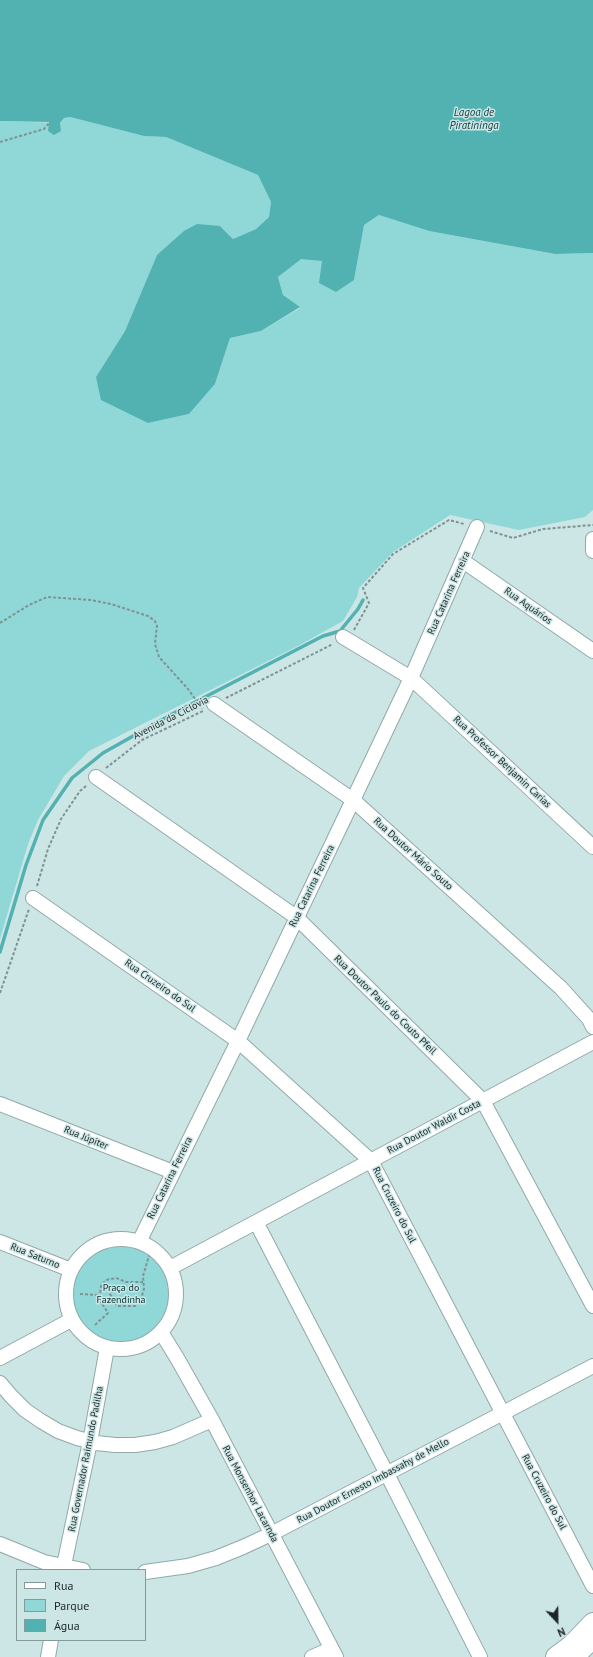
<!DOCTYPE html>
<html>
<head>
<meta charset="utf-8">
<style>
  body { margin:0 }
  #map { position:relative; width:593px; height:1657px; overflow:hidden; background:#cce5e5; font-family:"PT Sans",sans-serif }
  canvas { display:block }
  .legend { position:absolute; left:16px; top:1569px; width:130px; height:72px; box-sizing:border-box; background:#cce5e5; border:1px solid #869999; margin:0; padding:5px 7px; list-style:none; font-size:12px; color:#1c2626 }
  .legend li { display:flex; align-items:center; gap:8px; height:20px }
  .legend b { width:20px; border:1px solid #869999 }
  .north { position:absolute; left:537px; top:1601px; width:40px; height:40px; -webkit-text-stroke:3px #cce5e5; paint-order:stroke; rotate:158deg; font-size:11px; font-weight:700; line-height:16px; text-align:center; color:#1c2626 }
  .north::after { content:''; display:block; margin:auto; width:14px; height:18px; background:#1c2626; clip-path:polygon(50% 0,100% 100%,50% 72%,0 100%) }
</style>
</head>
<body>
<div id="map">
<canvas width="593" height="1657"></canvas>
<ul class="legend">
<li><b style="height:5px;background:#fff"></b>Rua</li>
<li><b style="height:11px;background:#90d8d8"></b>Parque</li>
<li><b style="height:11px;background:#52b1b1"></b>Água</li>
</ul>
<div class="north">N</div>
</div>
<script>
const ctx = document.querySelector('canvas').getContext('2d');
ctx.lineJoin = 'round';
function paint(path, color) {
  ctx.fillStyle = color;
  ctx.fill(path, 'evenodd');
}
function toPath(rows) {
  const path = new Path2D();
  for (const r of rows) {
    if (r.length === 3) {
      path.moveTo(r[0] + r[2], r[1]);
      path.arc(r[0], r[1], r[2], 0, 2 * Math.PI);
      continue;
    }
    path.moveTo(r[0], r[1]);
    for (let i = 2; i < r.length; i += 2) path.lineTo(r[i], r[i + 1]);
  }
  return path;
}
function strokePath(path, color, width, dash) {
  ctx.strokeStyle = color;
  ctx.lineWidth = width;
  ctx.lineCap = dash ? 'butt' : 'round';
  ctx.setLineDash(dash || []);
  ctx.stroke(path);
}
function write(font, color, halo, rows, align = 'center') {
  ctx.font = font + ' "PT Sans",sans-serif';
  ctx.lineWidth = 3;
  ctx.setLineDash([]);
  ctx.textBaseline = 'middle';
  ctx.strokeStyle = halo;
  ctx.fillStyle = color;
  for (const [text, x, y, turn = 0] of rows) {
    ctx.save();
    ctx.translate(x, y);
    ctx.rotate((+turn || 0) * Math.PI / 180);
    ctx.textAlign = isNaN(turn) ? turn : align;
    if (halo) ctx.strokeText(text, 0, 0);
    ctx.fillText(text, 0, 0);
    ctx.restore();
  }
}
paint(toPath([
  [70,117,144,136,166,137,258,175,271,202,269,217,256,229,233,239,220,226,157,255,125,331,96,377,148,423,189,414,215,384,230,338,261,331,300,308,283,295,278,277,301,258,322,261,354,280,364,225,379,215,429,231,555,254,593,253,593,510,585,517,519,530,450,515,393,552,359,588,357,597,343,621,298,646,89,751,64,776,38,820,28,844,0,939,0,121,60,123,64,118],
  [121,1294,48]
]), '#90d8d8');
paint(toPath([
  [0,0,593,0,593,253,555,254,429,231,379,215,364,225,354,280,336,292,319,283,322,261,301,259,278,277,283,295,300,307,261,331,230,338,215,384,189,414,148,423,101,400,96,377,125,331,157,255,184,231,197,224,220,226,233,239,256,229,269,217,271,202,258,175,166,137,144,136,70,117,64,118,60,123,61,131,54,135,48,131,49,122,0,121]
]), '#52b1b1');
strokePath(toPath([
  [0,952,26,865,43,820,72,778,103,753,174,713,323,636,340,631,358,609,363,600]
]), '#52b1b1', 3.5);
const lane = toPath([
  [575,1657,593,1640],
  [583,1657,593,1647]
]);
const street = toPath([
  [593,539,593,551],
  [463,561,593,651],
  [343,637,411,678,593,847],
  [214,704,353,800,561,988,589,1019,593,1027],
  [96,777,296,917,483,1101,593,1306],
  [33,898,238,1041,371,1161,593,1586],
  [0,1104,173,1172],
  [256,1222,387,1474,480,1657],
  [121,1294,55],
  [0,1242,71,1270],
  [139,1242,238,1041,353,800,411,678,477,527],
  [170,1268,593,1042],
  [161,1332,177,1358,212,1420,336,1657],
  [0,1358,71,1320],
  [0,1383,11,1396,25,1410,41,1421,58,1431,77,1438,96,1443,115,1445,135,1445,155,1442,173,1437,212,1420],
  [0,1544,44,1562,83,1570],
  [63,1570,90,1442,107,1348],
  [145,1572,188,1566,216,1558,243,1547,271,1534,593,1366],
  [48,1657,51,1640],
  [312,1657,331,1649]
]);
const secondary = toPath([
  [556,1657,572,1645,593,1623]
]);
strokePath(lane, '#91a9a9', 9);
strokePath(street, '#91a9a9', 16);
strokePath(secondary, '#91a9a9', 22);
strokePath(toPath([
  [0,142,44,129,50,122],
  [490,531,513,538,543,529,593,525],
  [0,623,29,605,47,597,91,600,111,604,148,616,155,621,157,626,155,644,159,657,188,689,202,709],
  [354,630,369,603,363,588,393,554,449,520,464,524],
  [226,698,333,644],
  [106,768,142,740,203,711],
  [37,886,48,849,61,819,80,791,86,786],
  [0,993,29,909],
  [121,1290,119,1288,111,1290,110,1294,117,1306,135,1306,141,1299,144,1289,143,1276,151,1249],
  [80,1294,100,1295],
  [95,1325,108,1313,101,1302,100,1295,101,1286,106,1280,116,1278,126,1282,143,1282]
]), '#7f9292', 2, [3, 2]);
strokePath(lane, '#fff', 7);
strokePath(street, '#fff', 14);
strokePath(secondary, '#fff', 20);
write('10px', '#1c2626', '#cce5e5', [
  ["Rua Catarina Ferreira",449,593,-66],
  ["Rua Aquários",528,606,35],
  ["Avenida da Ciclovia",171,718,-27],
  ["Rua Professor Benjamin Carias",502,762,43],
  ["Rua Doutor Mário Souto",413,854,42],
  ["Rua Catarina Ferreira",312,886,-64],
  ["Rua Cruzeiro do Sul",160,986,35],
  ["Rua Doutor Paulo do Couto Pfeil",385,1005,44],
  ["Rua Doutor Waldir Costa",434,1127,-28],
  ["Rua Júpiter",86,1138,22],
  ["Rua Catarina Ferreira",170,1178,-64],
  ["Rua Cruzeiro do Sul",394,1205,63],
  ["Rua Saturno",35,1256,22],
  ["Rua Governador Raimundo Padilha",86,1459,-79],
  ["Rua Doutor Ernesto Imbassahy de Mello",373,1481,-28],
  ["Rua Cruzeiro do Sul",544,1492,62],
  ["Rua Monsenhor Lacarnda",250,1494,62]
]);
write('10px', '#043334', '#cce5e5', [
  ["Praça do",121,1288],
  ["Fazendinha",121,1300]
]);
write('italic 11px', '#154141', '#cce5e5', [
  ["Lagoa de",474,113],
  ["Piratininga",474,126]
]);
</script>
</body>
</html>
